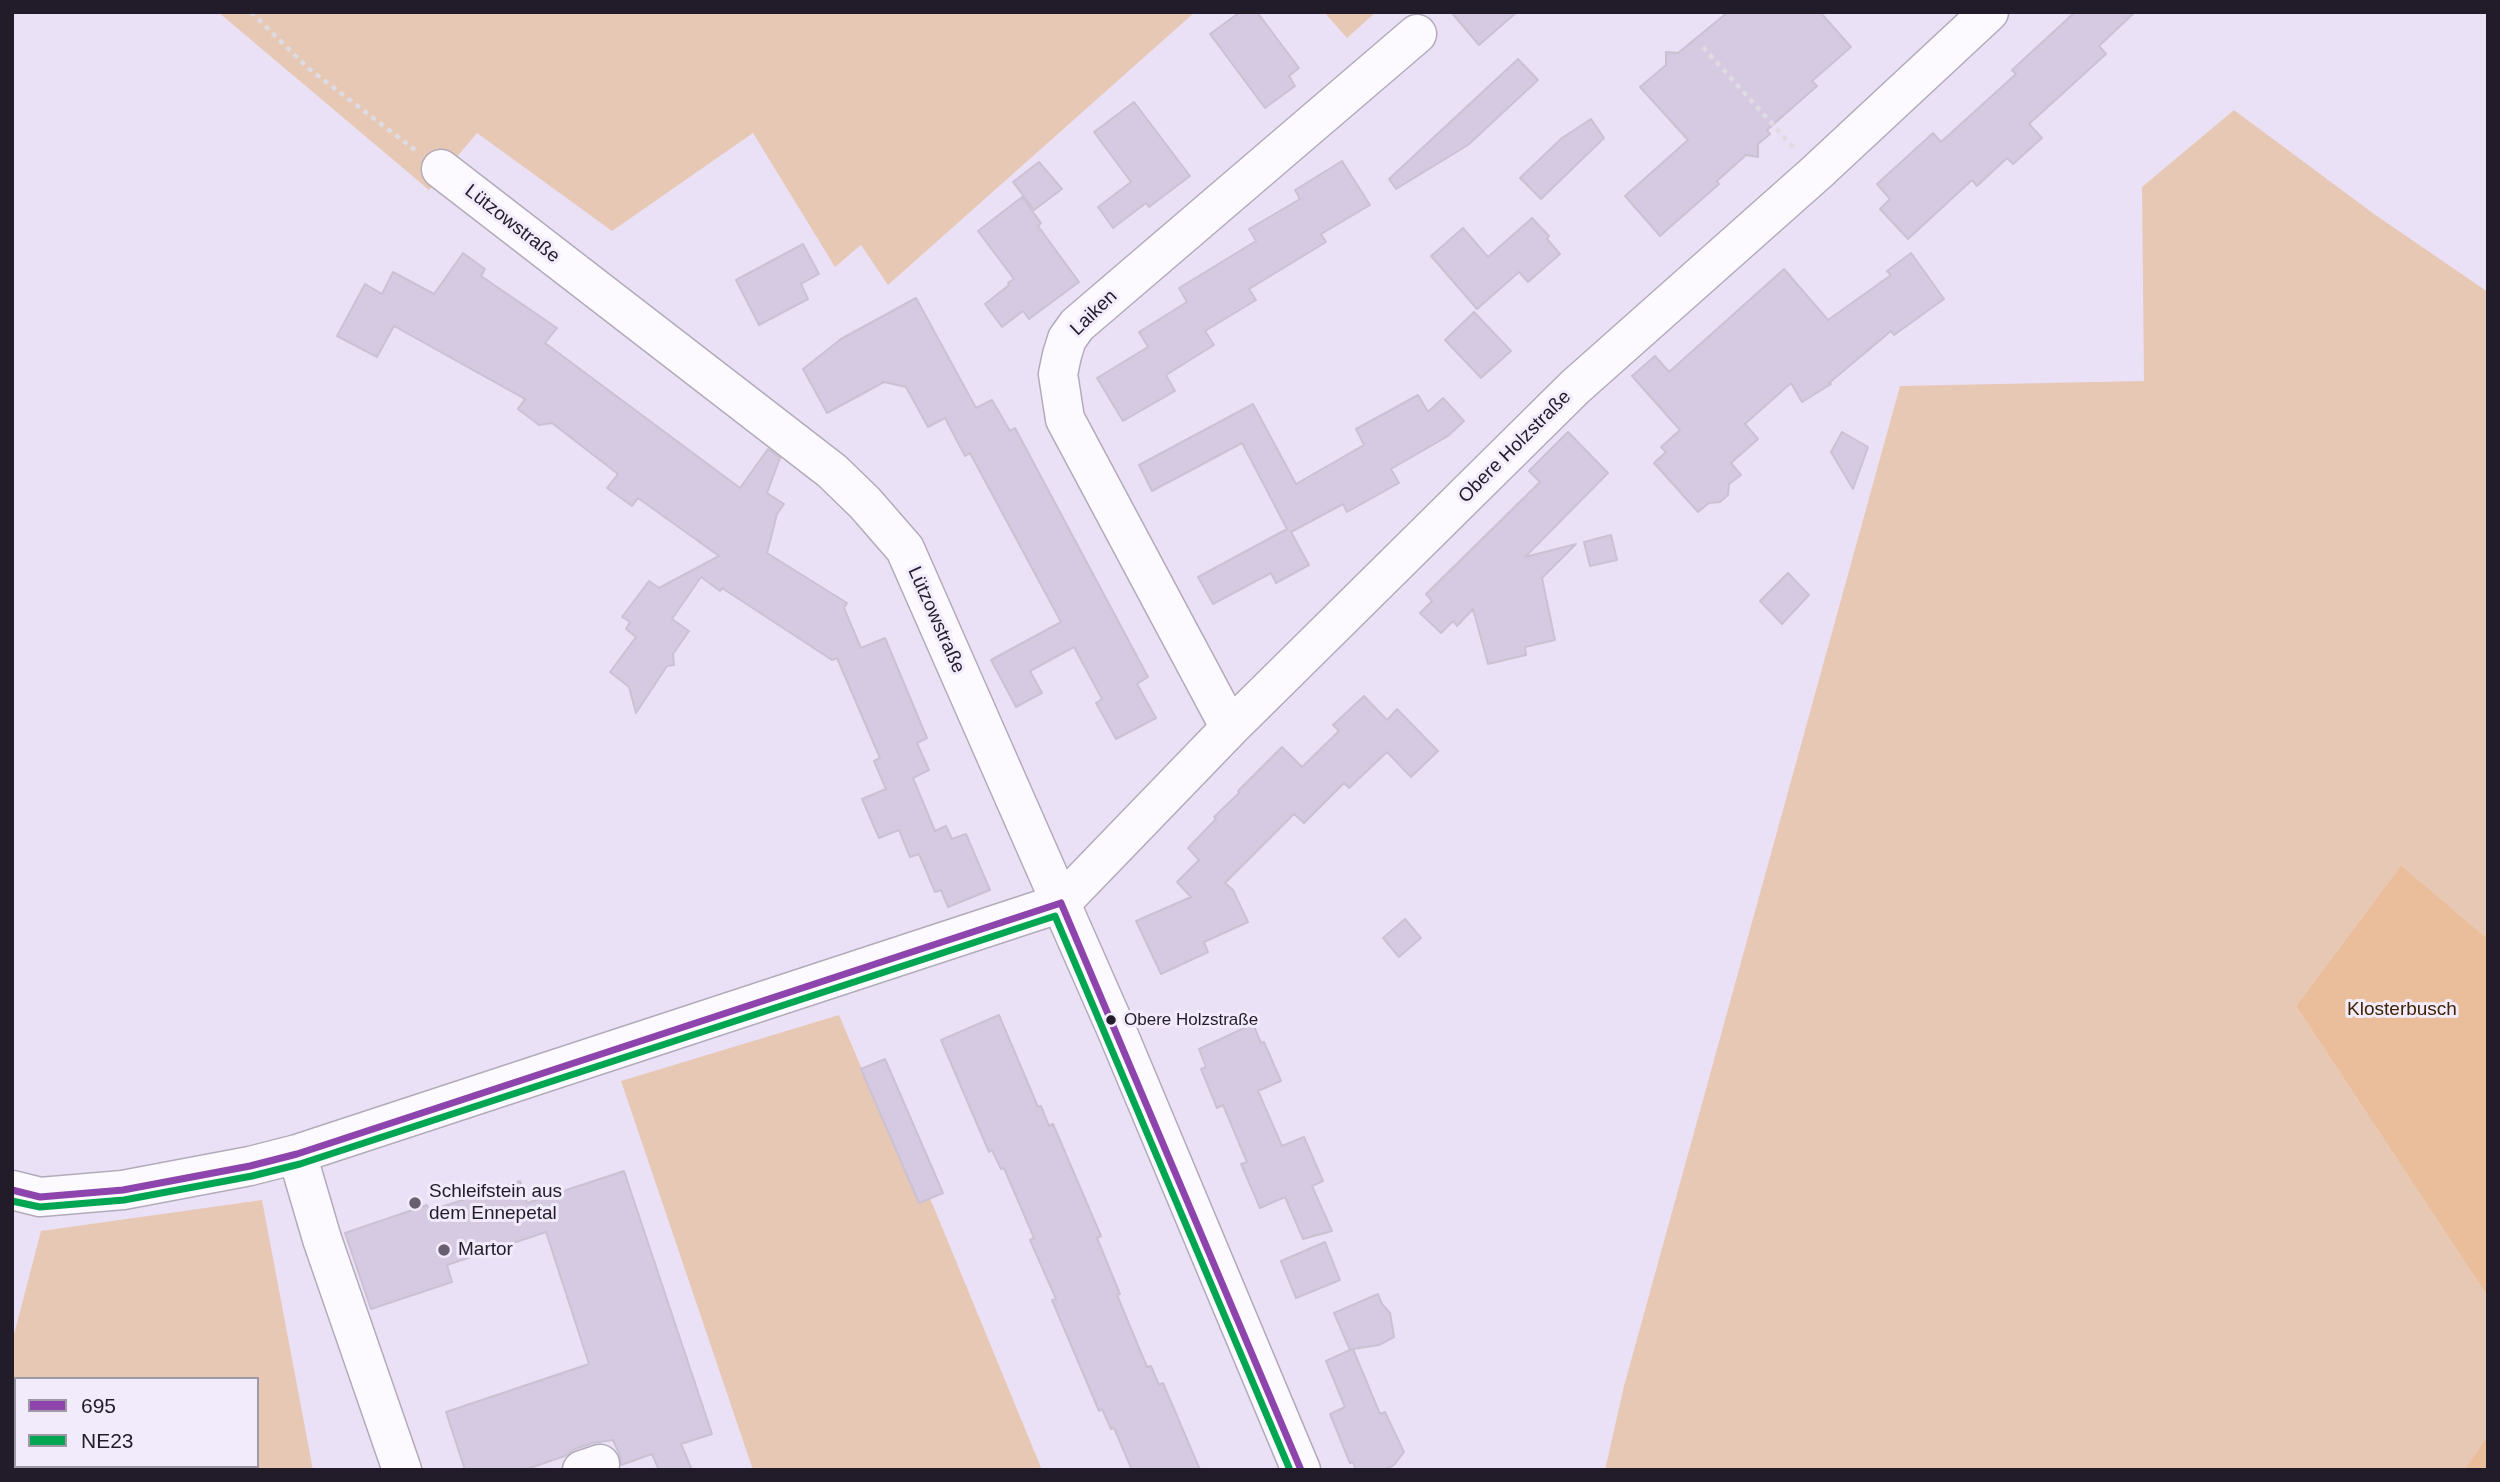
<!DOCTYPE html>
<html>
<head>
<meta charset="utf-8">
<style>
  body { margin:0 }
  #map { position:relative; width:2500px; height:1482px; overflow:hidden; background:#ebe1f6; font-family:Helvetica,sans-serif }
  canvas { display:block }
  .frame { position:absolute; inset:0; border:14px solid #221b29; pointer-events:none }
  .legend { position:absolute; left:14px; top:1377px; width:245px; height:91px; box-sizing:border-box; background:#f2ebfb; border:2px solid #9f98a7; margin:0; padding:9px 12px; list-style:none; font-size:21px; color:#221b29 }
  .legend li { display:flex; align-items:center; gap:14px; height:35px }
  .legend b { width:35px; border:2px solid #9f98a7 }
</style>
</head>
<body>
<div id="map">
<canvas width="2500" height="1482"></canvas>
<div class="frame"></div>
<ul class="legend">
<li><b style="height:9px;background:#8e44ad"></b>695</li>
<li><b style="height:9px;background:#00a651"></b>NE23</li>
</ul>
</div>
<script>
const ctx = document.querySelector('canvas').getContext('2d');
ctx.lineJoin = 'round';
function paint(path, color) {
  ctx.fillStyle = color;
  ctx.fill(path, 'evenodd');
}
function toPath(rows) {
  const path = new Path2D();
  for (const r of rows) {
    path.moveTo(r[0], r[1]);
    for (let i = 2; i < r.length; i += 2) path.lineTo(r[i], r[i + 1]);
  }
  return path;
}
function strokePath(path, color, width, dash) {
  ctx.strokeStyle = color;
  ctx.lineWidth = width;
  ctx.lineCap = dash ? 'butt' : 'round';
  ctx.setLineDash(dash || []);
  ctx.stroke(path);
}
function write(font, color, halo, rows, align = 'center') {
  ctx.font = font + ' Helvetica,sans-serif';
  ctx.lineWidth = 6;
  ctx.setLineDash([]);
  ctx.textBaseline = 'middle';
  ctx.strokeStyle = halo;
  ctx.fillStyle = color;
  for (const [text, x, y, turn = 0] of rows) {
    ctx.save();
    ctx.translate(x, y);
    ctx.rotate((+turn || 0) * Math.PI / 180);
    ctx.textAlign = isNaN(turn) ? turn : align;
    if (halo) ctx.strokeText(text, 0, 0);
    ctx.fillText(text, 0, 0);
    ctx.restore();
  }
}
paint(toPath([
  [218,12,1195,12,888,285,861,245,835,267,753,133,612,231,477,133,429,190],
  [1324,12,1376,12,1347,38],
  [2234,110,2374,214,2488,292,2488,939,2401,865,2296,1006,2488,1297,2488,1435,2464,1470,1605,1470,1624,1386,1900,386,2144,381,2142,187],
  [839,1015,919,1203,930,1198,1042,1470,753,1470,621,1081],
  [262,1200,313,1470,12,1470,12,1342,41,1231],
  [16,1379,257,1379,257,1466,16,1466]
]), '#e7c8b5');
paint(toPath([
  [2401,865,2488,939,2488,1297,2296,1006],
  [2488,1435,2488,1470,2464,1470]
]), '#eabe9a');
const building = toPath([
  [1240,12,1257,12,1299,68,1289,76,1295,86,1265,108,1210,34,1240,12],
  [1451,12,1517,12,1479,45,1451,12],
  [1728,12,1820,12,1851,47,1812,81,1817,86,1767,130,1770,134,1758,144,1758,157,1746,155,1717,181,1719,184,1660,236,1625,196,1688,140,1640,87,1666,65,1666,52,1678,53,1728,12],
  [2075,12,2135,12,2099,46,2106,54,2029,124,2042,138,2013,164,2007,158,1977,186,1972,180,1908,239,1880,209,1890,199,1877,184,1933,133,1941,142,2016,74,2012,70,2075,12],
  [1518,59,1538,80,1468,145,1396,189,1389,179,1518,59],
  [1134,102,1190,176,1149,207,1146,203,1113,228,1098,207,1131,182,1094,132,1134,102],
  [1591,119,1604,138,1541,199,1520,178,1562,138,1591,119],
  [1342,161,1370,205,1321,234,1326,242,1249,289,1256,300,1205,331,1214,345,1166,375,1175,391,1123,421,1097,378,1148,347,1139,332,1187,302,1179,288,1256,241,1249,229,1300,199,1295,190,1342,161],
  [1039,162,1062,189,1034,210,1013,182,1039,162],
  [1022,197,1041,223,1038,226,1079,282,1029,319,1023,311,1002,327,985,304,1009,285,1008,283,1014,279,978,231,1022,197],
  [1532,218,1549,236,1547,239,1560,254,1528,282,1519,272,1477,309,1431,256,1463,228,1488,257,1532,218],
  [803,244,819,274,801,284,808,299,759,325,736,280,803,244],
  [463,253,485,269,481,276,557,328,545,343,740,488,768,449,780,458,767,493,784,504,777,514,767,553,847,603,844,608,861,648,885,638,927,738,917,743,929,770,913,778,935,831,946,826,952,839,966,834,990,890,948,907,941,890,935,892,919,854,910,857,899,830,879,838,862,799,886,789,874,761,880,758,837,658,832,660,722,588,720,591,701,577,672,619,689,631,673,654,674,665,667,666,636,713,629,687,610,672,636,637,626,629,630,622,622,617,649,581,659,588,719,556,638,498,632,506,607,488,618,474,552,423,539,425,518,409,525,399,394,326,377,357,337,336,365,284,382,294,393,272,434,294,463,253],
  [1911,253,1944,299,1894,335,1891,331,1829,383,1831,384,1802,402,1791,383,1745,424,1758,439,1731,463,1741,475,1729,484,1728,495,1720,502,1709,503,1698,512,1654,463,1666,452,1661,447,1680,430,1632,376,1655,356,1669,372,1784,269,1828,320,1891,275,1887,271,1911,253],
  [916,298,976,408,992,400,1010,431,1015,428,1148,677,1137,684,1156,718,1116,739,1096,703,1102,699,1074,647,1030,671,1042,693,1016,707,991,660,1061,622,970,453,965,456,945,418,928,427,906,387,884,382,827,413,803,369,841,339,916,298],
  [1474,312,1511,351,1481,378,1445,340,1474,312],
  [1418,395,1428,412,1443,398,1464,421,1448,436,1391,469,1399,483,1347,512,1343,504,1291,532,1309,565,1276,583,1271,573,1213,604,1198,577,1287,529,1242,443,1152,491,1139,465,1253,404,1296,484,1364,445,1356,429,1418,395],
  [1568,432,1608,473,1525,557,1576,544,1542,578,1555,640,1525,647,1526,655,1488,664,1473,609,1457,626,1453,621,1441,633,1420,613,1432,601,1426,594,1540,482,1529,471,1568,432],
  [1842,432,1868,447,1853,489,1831,452,1842,432],
  [1611,535,1617,560,1590,566,1584,542,1611,535],
  [1788,573,1809,595,1782,624,1760,601,1788,573],
  [1364,696,1387,720,1397,709,1438,751,1411,777,1387,752,1349,788,1344,783,1304,823,1294,814,1225,883,1233,890,1248,922,1204,942,1208,952,1161,974,1136,921,1191,897,1177,882,1199,860,1188,848,1216,819,1214,817,1239,793,1238,791,1282,747,1302,767,1339,731,1333,725,1364,696],
  [1405,919,1421,938,1399,957,1383,938,1405,919],
  [999,1015,1038,1107,1041,1106,1049,1126,1053,1124,1101,1236,1097,1238,1120,1294,1117,1295,1147,1367,1151,1366,1159,1385,1163,1383,1200,1470,1132,1470,1114,1428,1111,1429,1102,1409,1099,1411,1052,1300,1056,1299,1030,1240,1034,1238,1004,1168,1001,1169,992,1150,989,1152,941,1040,999,1015],
  [1253,1024,1261,1043,1264,1042,1281,1081,1258,1091,1282,1146,1304,1137,1323,1181,1312,1186,1332,1231,1303,1239,1285,1197,1260,1208,1241,1164,1247,1162,1223,1105,1217,1108,1201,1069,1206,1067,1199,1049,1253,1024],
  [885,1059,943,1193,919,1203,861,1069,885,1059],
  [624,1171,712,1434,681,1444,692,1470,659,1470,652,1454,621,1465,620,1456,613,1440,593,1443,575,1449,565,1456,524,1470,465,1470,446,1412,589,1364,546,1232,447,1265,452,1282,371,1309,345,1233,427,1205,429,1211,520,1181,527,1203,624,1171],
  [1325,1242,1340,1280,1296,1298,1281,1261,1325,1242],
  [1378,1294,1382,1304,1390,1313,1394,1337,1379,1345,1353,1349,1380,1414,1385,1412,1404,1452,1394,1465,1383,1470,1356,1470,1353,1462,1350,1463,1330,1414,1345,1407,1326,1361,1352,1349,1350,1350,1334,1313,1378,1294]
]);
paint(building, '#d6c9e2');
strokePath(building, '#cac2d2', 2);
const minor = toPath([
  [441,169,832,471,865,503,905,549,1117,1031,1301,1470],
  [1230,728,1065,419,1058,374,1062,355,1067,339,1077,325,1417,34],
  [297,1154,322,1239,402,1470],
  [12,1190,40,1197,123,1190,250,1166,297,1154,1061,903,1230,728,1575,387,1816,173,1989,12],
  [582,1470,600,1464]
]);
strokePath(minor, '#b2abba', 41);
strokePath(toPath([
  [251,12,308,68,415,150],
  [1703,47,1794,148]
]), '#dedbe2', 4.5, [5, 5]);
strokePath(minor, '#fcfafe', 38);
strokePath(toPath([
  [1061,903,1301,1470],
  [12,1190,40,1197,123,1190,250,1166,297,1154,1061,903]
]), '#8e44ad', 7);
strokePath(toPath([
  [12,1201,40,1207,124,1200,252,1176,300,1164,1055,916,1290,1470]
]), '#00a651', 7);
for (const [x, y, r, color] of [
  [1111,1020,6,"#221b29"],
  [415,1203,7,"#686071"],
  [444,1250,7,"#686071"]
]) {
  const dot = new Path2D();
  dot.arc(x, y, r, 0, 2 * Math.PI);
  ctx.fillStyle = color;
  ctx.fill(dot);
  strokePath(dot, '#f2ebfb', 2.5);
}
write('17px', '#221b29', '#f2ebfb', [
  ["Obere Holzstraße",1124,1020]
], 'left');
write('19px', '#221b29', '#f2ebfb', [
  ["Lützowstraße",512,224,38],
  ["Laiken",1094,313,-44],
  ["Obere Holzstraße",1515,447,-45],
  ["Lützowstraße",936,620,66]
]);
write('19px', '#3f2300', '#f2ebfb', [
  ["Klosterbusch",2402,1010]
]);
write('19px', '#221b29', '#f2ebfb', [
  ["Schleifstein aus",429,1192],
  ["dem Ennepetal",429,1214],
  ["Martor",458,1250]
], 'left');
</script>
</body>
</html>
